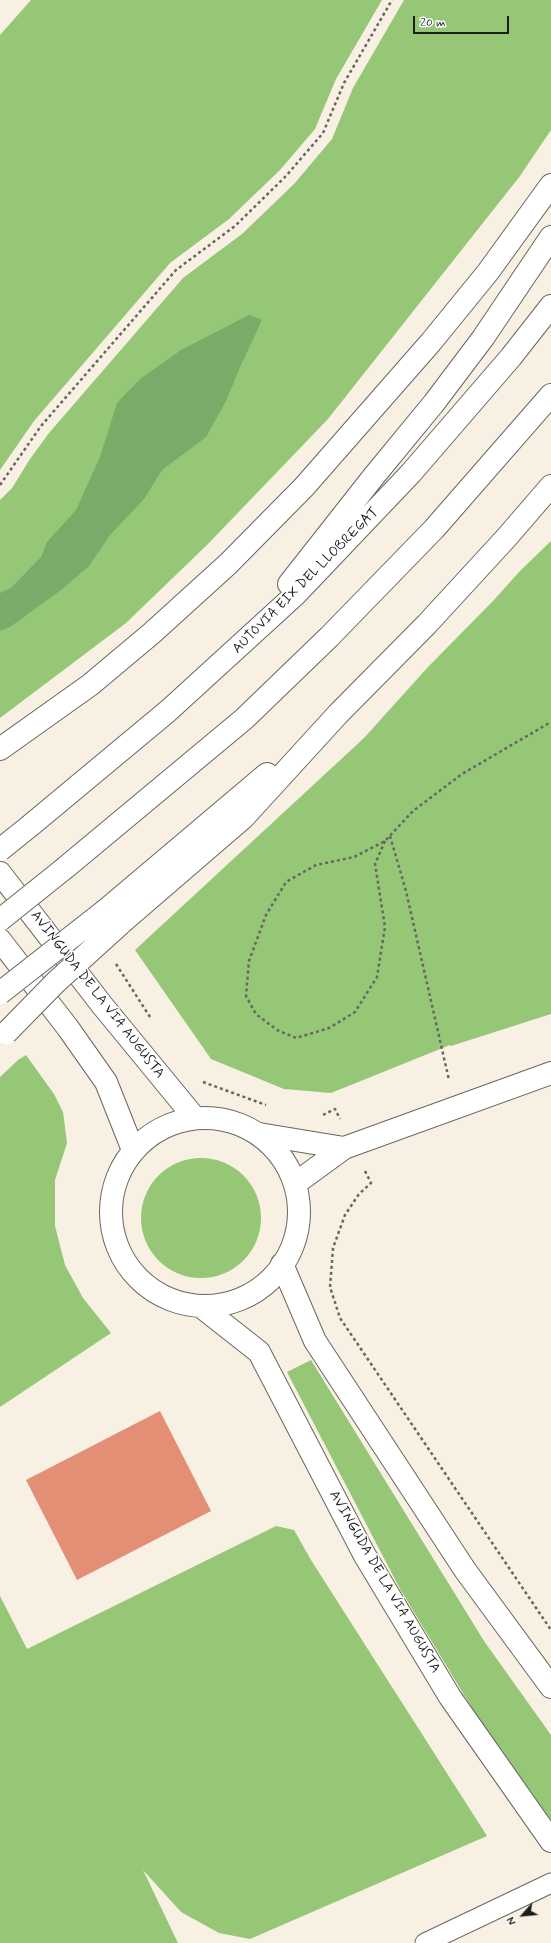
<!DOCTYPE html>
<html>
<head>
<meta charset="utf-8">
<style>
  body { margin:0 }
  #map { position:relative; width:551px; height:1943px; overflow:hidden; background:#f8f0e2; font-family:Mynerve,sans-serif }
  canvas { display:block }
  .north { position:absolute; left:503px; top:1895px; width:40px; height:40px; -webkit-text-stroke:3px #fff; paint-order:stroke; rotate:243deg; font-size:11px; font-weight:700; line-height:16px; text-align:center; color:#1c1c1c }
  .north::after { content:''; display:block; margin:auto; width:14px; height:18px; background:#1c1c1c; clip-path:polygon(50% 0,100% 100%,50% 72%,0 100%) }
  .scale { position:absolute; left:413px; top:16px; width:96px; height:18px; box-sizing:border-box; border:2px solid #1c1c1c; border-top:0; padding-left:5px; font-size:12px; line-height:14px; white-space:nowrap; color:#1c1c1c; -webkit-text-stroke:3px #fff; paint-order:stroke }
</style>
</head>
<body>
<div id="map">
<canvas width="551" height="1943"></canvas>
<div class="north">N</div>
<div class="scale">20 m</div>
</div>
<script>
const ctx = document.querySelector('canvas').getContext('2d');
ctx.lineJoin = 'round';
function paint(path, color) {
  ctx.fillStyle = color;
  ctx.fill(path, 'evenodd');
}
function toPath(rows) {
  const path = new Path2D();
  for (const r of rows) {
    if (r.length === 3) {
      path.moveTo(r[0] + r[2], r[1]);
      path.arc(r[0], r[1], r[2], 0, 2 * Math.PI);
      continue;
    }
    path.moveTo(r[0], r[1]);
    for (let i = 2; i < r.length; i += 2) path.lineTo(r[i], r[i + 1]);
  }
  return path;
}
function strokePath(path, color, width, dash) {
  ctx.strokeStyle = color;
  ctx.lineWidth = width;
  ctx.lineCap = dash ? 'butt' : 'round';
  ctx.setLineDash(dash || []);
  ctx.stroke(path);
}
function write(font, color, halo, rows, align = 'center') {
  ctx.font = font + ' Mynerve,sans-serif';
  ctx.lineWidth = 3;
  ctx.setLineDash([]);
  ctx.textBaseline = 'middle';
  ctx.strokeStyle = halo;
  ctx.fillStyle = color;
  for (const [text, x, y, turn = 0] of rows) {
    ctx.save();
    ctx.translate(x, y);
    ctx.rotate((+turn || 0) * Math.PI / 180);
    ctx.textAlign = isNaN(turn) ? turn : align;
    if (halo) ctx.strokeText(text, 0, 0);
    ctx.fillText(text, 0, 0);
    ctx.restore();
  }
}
paint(toPath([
  [31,0,382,0,336,79,315,129,280,170,229,219,170,263,34,421,0,470,0,35],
  [404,0,551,0,551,130,520,176,328,419,207,545,126,623,0,718,0,500,12,488,30,459,49,433,183,278,242,234,294,184,332,139,353,88],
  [551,541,551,1014,451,1046,450,1045,331,1093,284,1089,211,1059,135,950,364,738,428,667,493,601,520,571],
  [26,1055,54,1094,63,1112,67,1143,55,1180,55,1226,65,1265,83,1298,111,1333,0,1407,0,1077,18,1060],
  [201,1218,60],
  [311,1360,484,1641,551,1735,551,1821,478,1718,400,1589,287,1372],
  [276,1526,294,1530,311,1560,487,1836,250,1939,219,1933,181,1912,143,1870,178,1943,0,1943,0,1596,27,1649]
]), '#95c777');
paint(toPath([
  [249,315,262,320,241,365,226,401,206,437,162,470,144,499,110,535,89,566,61,590,10,627,0,631,0,593,11,588,41,557,47,542,76,510,100,457,117,403,140,379,181,350]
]), '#78ac68');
paint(toPath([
  [160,1411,211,1511,77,1580,26,1480]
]), '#e28f75');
const lane = toPath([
  [425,1943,551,1883]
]);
const street = toPath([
  [259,1134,344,1148],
  [296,1183,344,1148,551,1073]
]);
const secondary = toPath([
  [0,873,102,1005,194,1117],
  [0,940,68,1028,106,1082,133,1150],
  [205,1212,94],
  [282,1264,315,1341,465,1570,551,1687],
  [203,1308,259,1352,364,1554,450,1697,551,1841]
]);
const highway = toPath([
  [289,584,374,476,434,403,483,338,551,237],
  [0,749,90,685,152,633,228,564,304,487,431,342,488,272,551,185],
  [31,825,168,711,295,595,411,473,511,357,551,306],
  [65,868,244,719,329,637,434,529,551,395],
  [106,910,267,774],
  [120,924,243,818,338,714,427,624,507,537,551,486]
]);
strokePath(lane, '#696661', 21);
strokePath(street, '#696661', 24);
strokePath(secondary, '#696661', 24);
strokePath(highway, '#696661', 24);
strokePath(toPath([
  [0,485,41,426,176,270,235,226,286,176,323,133,344,83,392,0],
  [390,836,406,891,449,1080],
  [385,841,375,864,385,927,377,977,355,1012,329,1028,296,1038,277,1030,256,1014,246,996,249,961,266,915,286,882,316,865,354,857,385,841,413,811,462,774,551,722],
  [116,964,150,1017],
  [203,1082,266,1105],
  [323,1115,335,1109,340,1119],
  [365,1171,371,1183,359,1194,345,1215,333,1248,330,1287,340,1318,551,1630]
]), '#696661', 2.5, [3, 3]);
strokePath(lane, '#fff', 19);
strokePath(street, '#fff', 22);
strokePath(secondary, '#fff', 22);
strokePath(highway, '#fff', 22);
const highwayBridge = toPath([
  [0,850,31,825],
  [0,920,65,868],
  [0,993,106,910],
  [6,1033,56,982,120,924]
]);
strokePath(highwayBridge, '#696661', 24, []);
strokePath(highwayBridge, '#fff', 22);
write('14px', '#1c1c1c', '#fff', [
  ["AUTOVIA EIX DEL LLOBREGAT",306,581,-45],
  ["AVINGUDA DE LA VIA AUGUSTA",97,995,52],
  ["AVINGUDA DE LA VIA AUGUSTA",384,1582,60]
]);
</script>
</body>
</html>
